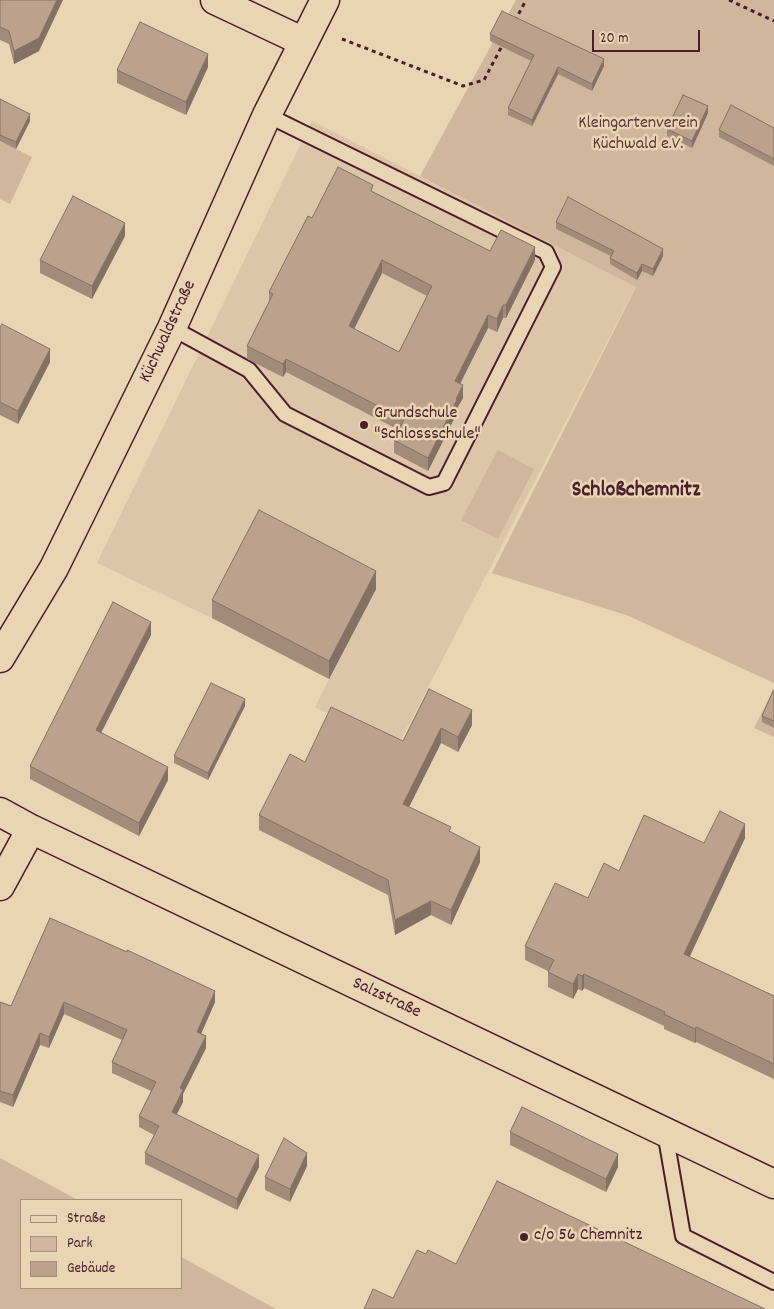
<!DOCTYPE html>
<html>
<head>
<meta charset="utf-8">
<style>
  body { margin:0 }
  #map { position:relative; width:774px; height:1309px; overflow:hidden; background:#e9d4b3; font-family:Dekko,sans-serif }
  canvas { display:block }
  .legend { position:absolute; left:20px; top:1199px; width:162px; height:90px; box-sizing:border-box; background:#e9d4b3; border:1px solid #a98c7d; margin:0; padding:6px 9px; list-style:none; font-size:15px; color:#4a1f2b }
  .legend li { display:flex; align-items:center; gap:10px; height:25px }
  .legend b { width:25px; border:1px solid #a98c7d }
  .scale { position:absolute; left:592px; top:30px; width:108px; height:22px; box-sizing:border-box; border:2px solid #4a1f2b; border-top:0; padding-left:6px; font-size:15px; line-height:18px; white-space:nowrap; color:#4a1f2b; -webkit-text-stroke:4px #e9d4b3; paint-order:stroke }
</style>
</head>
<body>
<div id="map">
<canvas width="774" height="1309"></canvas>
<ul class="legend">
<li><b style="height:6px;background:#e9d4b3"></b>Straße</li>
<li><b style="height:14px;background:#cfb69d"></b>Park</li>
<li><b style="height:14px;background:#bca28d"></b>Gebäude</li>
</ul>
<div class="scale">20 m</div>
</div>
<script>
const ctx = document.querySelector('canvas').getContext('2d');
ctx.lineJoin = 'round';
function paint(path, color) {
  ctx.fillStyle = color;
  ctx.fill(path, 'evenodd');
}
function toPath(rows) {
  const path = new Path2D();
  for (const r of rows) {
    path.moveTo(r[0], r[1]);
    for (let i = 2; i < r.length; i += 2) path.lineTo(r[i], r[i + 1]);
  }
  return path;
}
function strokePath(path, color, width, dash) {
  ctx.strokeStyle = color;
  ctx.lineWidth = width;
  ctx.lineCap = dash ? 'butt' : 'round';
  ctx.setLineDash(dash || []);
  ctx.stroke(path);
}
function write(font, color, halo, rows, align = 'center') {
  ctx.font = font + ' Dekko,sans-serif';
  ctx.lineWidth = 5;
  ctx.setLineDash([]);
  ctx.textBaseline = 'middle';
  ctx.strokeStyle = halo;
  ctx.fillStyle = color;
  for (const [text, x, y, turn = 0] of rows) {
    ctx.save();
    ctx.translate(x, y);
    ctx.rotate((+turn || 0) * Math.PI / 180);
    ctx.textAlign = isNaN(turn) ? turn : align;
    if (halo) ctx.strokeText(text, 0, 0);
    ctx.fillText(text, 0, 0);
    ctx.restore();
  }
}
paint(toPath([
  [312,121,636,286,397,747,315,707,329,679,212,618,97,563]
]), '#dcc5a8');
paint(toPath([
  [516,0,774,0,774,683,629,616,492,573,636,287,420,176],
  [0,141,32,157,10,204,0,199],
  [498,450,534,469,498,539,461,520],
  [774,688,774,737,754,728],
  [0,1158,78,1200,21,1200,21,1288,181,1288,181,1257,276,1309,0,1309]
]), '#cfb69d');
const lane = toPath([
  [172,328,249,370,285,414,429,487,444,483,553,267,546,252,267,115],
  [665,1132,683,1236,774,1282]
]);
const street = toPath([
  [215,0,304,42],
  [0,658,54,568,172,328,267,115,325,0],
  [0,812,31,829,774,1184],
  [0,886,31,829]
]);
strokePath(lane, '#4a1f2b', 18);
strokePath(street, '#4a1f2b', 31);
strokePath(toPath([
  [729,0,774,21],
  [515,21,526,0],
  [342,39,463,86,484,80,503,44]
]), '#4a1f2b', 3, [4, 4]);
strokePath(lane, '#e9d4b3', 14);
strokePath(street, '#e9d4b3', 28);
paint(toPath([
  [0,0,39,51,14,64,9,44,0,40],
  [490,34,604,66,592,91,558,74,532,126,508,115,508,108,531,61,490,41],
  [208,67,186,115,117,83,117,70],
  [0,99,30,121,16,149,0,141],
  [708,113,692,148,667,136,667,129],
  [774,128,774,166,719,137,719,130],
  [373,192,490,251,535,260,506,318,503,318,497,332,488,328,460,383,463,398,457,408,457,413,428,471,394,453,394,440,399,430,286,372,283,377,247,359,247,346,269,301,269,292,312,218],
  [382,273,427,296,399,352,354,329],
  [556,222,663,256,653,276,642,271,637,280,610,264,610,258,611,256,556,229],
  [125,236,92,299,40,273,40,260],
  [0,327,50,362,18,424,0,415],
  [376,589,329,679,212,618,212,600],
  [151,635,101,732,168,780,139,836,30,779,30,766],
  [429,689,472,725,458,752,441,743,409,807,451,832,480,862,451,925,431,915,395,935,388,895,259,830,259,815,305,762,403,741],
  [774,691,774,728,762,722,762,716],
  [245,706,208,780,174,763,174,756],
  [745,838,689,957,774,996,774,1079,696,1042,695,1043,664,1029,664,1026,584,988,582,991,578,989,573,999,548,987,548,971,525,960,525,946,588,898,619,871,704,843],
  [50,918,215,1002,201,1034,206,1048,183,1094,183,1102,177,1114,259,1167,237,1210,145,1164,145,1153,154,1135,139,1127,139,1116,151,1091,112,1073,112,1062,122,1040,64,1014,49,1048,40,1045,13,1107,0,1102,0,1002,11,1006],
  [510,1132,618,1167,606,1192,510,1145],
  [307,1166,290,1202,265,1190,265,1177]
]), '#a28b79');
paint(toPath([
  [57,0,63,0,39,51,14,64,14,51],
  [208,54,208,67,186,115,186,102],
  [604,59,604,66,592,91,592,84],
  [558,67,558,74,532,126,532,120],
  [708,106,708,113,692,148,692,141],
  [30,114,30,121,16,149,16,142],
  [125,223,125,236,92,299,92,286],
  [535,247,535,260,506,318,506,305],
  [663,249,663,256,653,276,653,269],
  [382,260,382,273,349,339,349,326],
  [642,264,642,271,637,280,637,273],
  [503,305,503,318,497,332,497,319],
  [488,315,488,328,455,394,455,381],
  [50,349,50,362,18,424,18,411],
  [286,359,286,372,283,377,283,364],
  [463,385,463,398,457,408,457,413,428,471,428,458],
  [376,571,376,589,329,679,329,661],
  [151,622,151,635,96,743,96,730],
  [245,699,245,706,208,780,208,773],
  [472,710,472,725,458,752,458,737],
  [441,728,441,743,403,819,403,804],
  [168,767,168,780,139,836,139,823],
  [745,824,745,838,684,969,684,954],
  [480,847,480,862,451,925,451,910],
  [431,901,431,915,395,935,395,920],
  [578,974,578,989,573,999,573,984],
  [584,974,584,988,582,991,582,976],
  [215,991,215,1002,197,1043,197,1032],
  [64,1002,64,1014,49,1048,49,1037],
  [696,1027,696,1042,695,1043,695,1029],
  [40,1033,40,1045,13,1107,13,1095],
  [206,1036,206,1048,183,1094,183,1102,172,1123,172,1112,180,1088],
  [307,1153,307,1166,290,1202,290,1189],
  [618,1154,618,1167,606,1192,606,1179],
  [259,1155,259,1167,237,1210,237,1199]
]), '#847163');
const building = toPath([
  [0,0,57,0,39,38,14,51,9,31,0,27,0,0],
  [502,11,604,59,592,84,558,67,532,120,508,108,534,55,490,34,502,11],
  [140,22,208,54,186,102,117,70,140,22],
  [683,95,708,106,692,141,667,129,683,95],
  [0,99,30,114,16,142,0,135,0,99],
  [731,105,774,128,774,159,719,130,731,105],
  [338,167,373,185,371,191,490,251,501,230,535,247,506,305,503,305,497,319,488,315,455,381,463,385,456,399,457,400,428,458,394,440,404,419,286,359,283,364,247,346,273,294,269,292,308,216,312,218,338,167],
  [382,260,432,286,399,352,349,326,382,260],
  [73,196,125,223,92,286,40,260,73,196],
  [568,197,663,249,653,269,642,264,637,273,610,258,614,251,556,222,568,197],
  [2,324,50,349,18,411,0,402,0,327,2,324],
  [259,510,376,571,329,661,212,600,259,510],
  [113,602,151,622,96,730,168,767,139,823,30,766,113,602],
  [211,683,245,699,208,773,174,756,211,683],
  [429,689,472,710,458,737,441,728,403,804,451,827,449,831,480,847,451,910,431,901,395,920,388,880,259,815,290,754,305,762,331,707,403,741,429,689],
  [773,691,774,691,774,721,762,716,773,691],
  [720,811,745,824,684,954,774,996,774,1064,696,1027,695,1029,664,1014,665,1012,584,974,582,976,578,974,573,984,548,972,554,960,525,946,555,883,588,898,604,863,619,871,644,815,704,843,720,811],
  [50,918,127,952,127,950,215,991,197,1032,206,1036,180,1088,183,1090,172,1112,259,1155,237,1199,145,1153,159,1126,139,1116,156,1082,112,1062,127,1030,64,1002,49,1037,40,1033,13,1095,0,1091,0,1002,11,1006,50,918],
  [522,1107,618,1154,606,1179,510,1132,522,1107],
  [284,1138,307,1153,290,1189,265,1177,284,1138],
  [497,1181,765,1309,364,1309,373,1289,393,1298,417,1250,426,1254,428,1250,456,1264,497,1181]
]);
paint(building, '#bca28d');
strokePath(building, '#847163', 1);
for (const [x, y, r, color] of [
  [364,425,5,"#4a1f2b"],
  [524,1237,5,"#4a1f2b"]
]) {
  const dot = new Path2D();
  dot.arc(x, y, r, 0, 2 * Math.PI);
  ctx.fillStyle = color;
  ctx.fill(dot);
  strokePath(dot, '#e9d4b3', 2);
}
write('18px', '#5e363c', '#e9d4b3', [
  ["Kleingartenverein",638,125],
  ["Küchwald e.V.",638,146]
]);
write('18px', '#4a1f2b', '#e9d4b3', [
  ["Küchwaldstraße",169,332,-65],
  ["Salzstraße",386,999,25]
]);
write('18px', '#4a1f2b', '#e9d4b3', [
  ["Grundschule",374,415],
  ["\"Schlossschule\"",374,436],
  ["c/o 56 Chemnitz",534,1237]
], 'left');
write('bold 22px', '#4a1f2b', '#e9d4b3', [
  ["Schloßchemnitz",636,492]
]);
</script>
</body>
</html>
